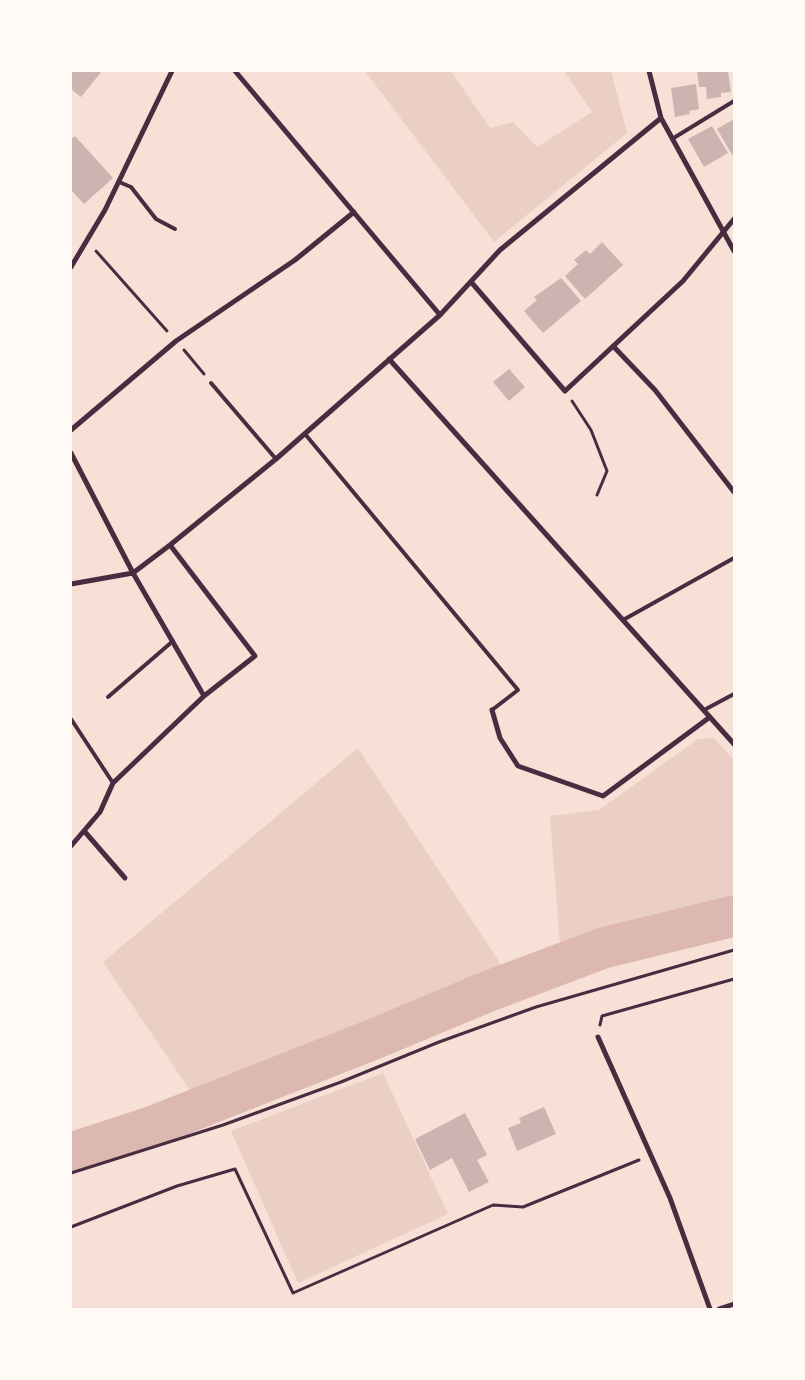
<!DOCTYPE html>
<html>
<head>
<meta charset="utf-8">
<style>
  body { margin:0 }
  #map { position:relative; width:805px; height:1380px; overflow:hidden; background:#f7e1d7; font-family:Commissioner,sans-serif }
  canvas { display:block }
  .frame { position:absolute; inset:0; border:72px solid #fffaf5; pointer-events:none }
</style>
</head>
<body>
<div id="map">
<canvas width="805" height="1380"></canvas>
<div class="frame"></div>
</div>
<script>
const ctx = document.querySelector('canvas').getContext('2d');
ctx.lineJoin = 'round';
function paint(path, color) {
  ctx.fillStyle = color;
  ctx.fill(path, 'evenodd');
}
function toPath(rows) {
  const path = new Path2D();
  for (const r of rows) {
    path.moveTo(r[0], r[1]);
    for (let i = 2; i < r.length; i += 2) path.lineTo(r[i], r[i + 1]);
  }
  return path;
}
function strokePath(path, color, width, dash) {
  ctx.strokeStyle = color;
  ctx.lineWidth = width;
  ctx.lineCap = dash ? 'butt' : 'round';
  ctx.setLineDash(dash || []);
  ctx.stroke(path);
}
paint(toPath([
  [365,71,451,71,490,128,513,122,537,147,592,112,564,71,611,71,627,133,494,242],
  [714,738,734,760,734,907,587,945,343,1044,195,1098,103,962,358,748,504,969,560,945,550,816,599,810,698,739],
  [383,1073,448,1214,298,1283,231,1131]
]), '#ebcfc5');
strokePath(toPath([
  [71,1153,148,1128,374,1039,489,991,603,948,734,916]
]), '#dcb8b0', 41);
paint(toPath([
  [71,71,102,71,81,97,71,89],
  [697,71,728,71,731,92,721,93,721,97,707,99,706,87,699,87],
  [696,84,699,109,689,111,690,114,675,117,671,88],
  [734,119,734,158,717,129],
  [712,126,728,153,704,167,688,139],
  [75,136,113,178,84,204,71,190,71,139],
  [602,242,623,265,585,299,565,276,578,264,574,260,586,250,590,254],
  [561,278,581,301,543,333,524,311,537,300,534,297],
  [509,369,525,387,509,401,493,382],
  [544,1107,556,1134,517,1151,508,1128,521,1123,519,1118],
  [465,1113,487,1155,477,1160,489,1182,469,1192,452,1158,430,1170,415,1139]
]), '#ccb4b1');
strokePath(toPath([
  [96,251,167,331],
  [184,350,204,374],
  [572,401,591,430,607,471,597,495],
  [600,1025,602,1016,734,979],
  [71,1173,223,1125,341,1082,439,1042,536,1007,734,950],
  [71,1227,177,1186,235,1169,293,1293,493,1205,523,1207,639,1160]
]), '#4a2c40', 3);
strokePath(toPath([
  [672,139,734,101],
  [119,182,131,187,156,219,175,229],
  [211,383,276,459],
  [305,434,518,690,492,710],
  [623,620,734,558],
  [108,697,173,641],
  [704,710,734,694],
  [71,719,113,783]
]), '#4a2c40', 4);
strokePath(toPath([
  [235,71,440,315],
  [649,71,661,118,734,251],
  [71,267,105,210,172,71],
  [472,283,565,391,683,281,734,219],
  [613,346,655,390,734,492],
  [389,359,734,744],
  [71,430,176,341,295,260,354,212],
  [71,453,133,573,204,696,113,783,100,812,71,846],
  [170,545,255,656,204,696],
  [71,584,133,573,170,545,276,459,440,315,500,250,661,118],
  [492,710,500,738,518,766,603,796,710,717],
  [85,832,125,878],
  [598,1037,670,1198,710,1309],
  [719,1309,734,1304]
]), '#4a2c40', 5);
</script>
</body>
</html>
